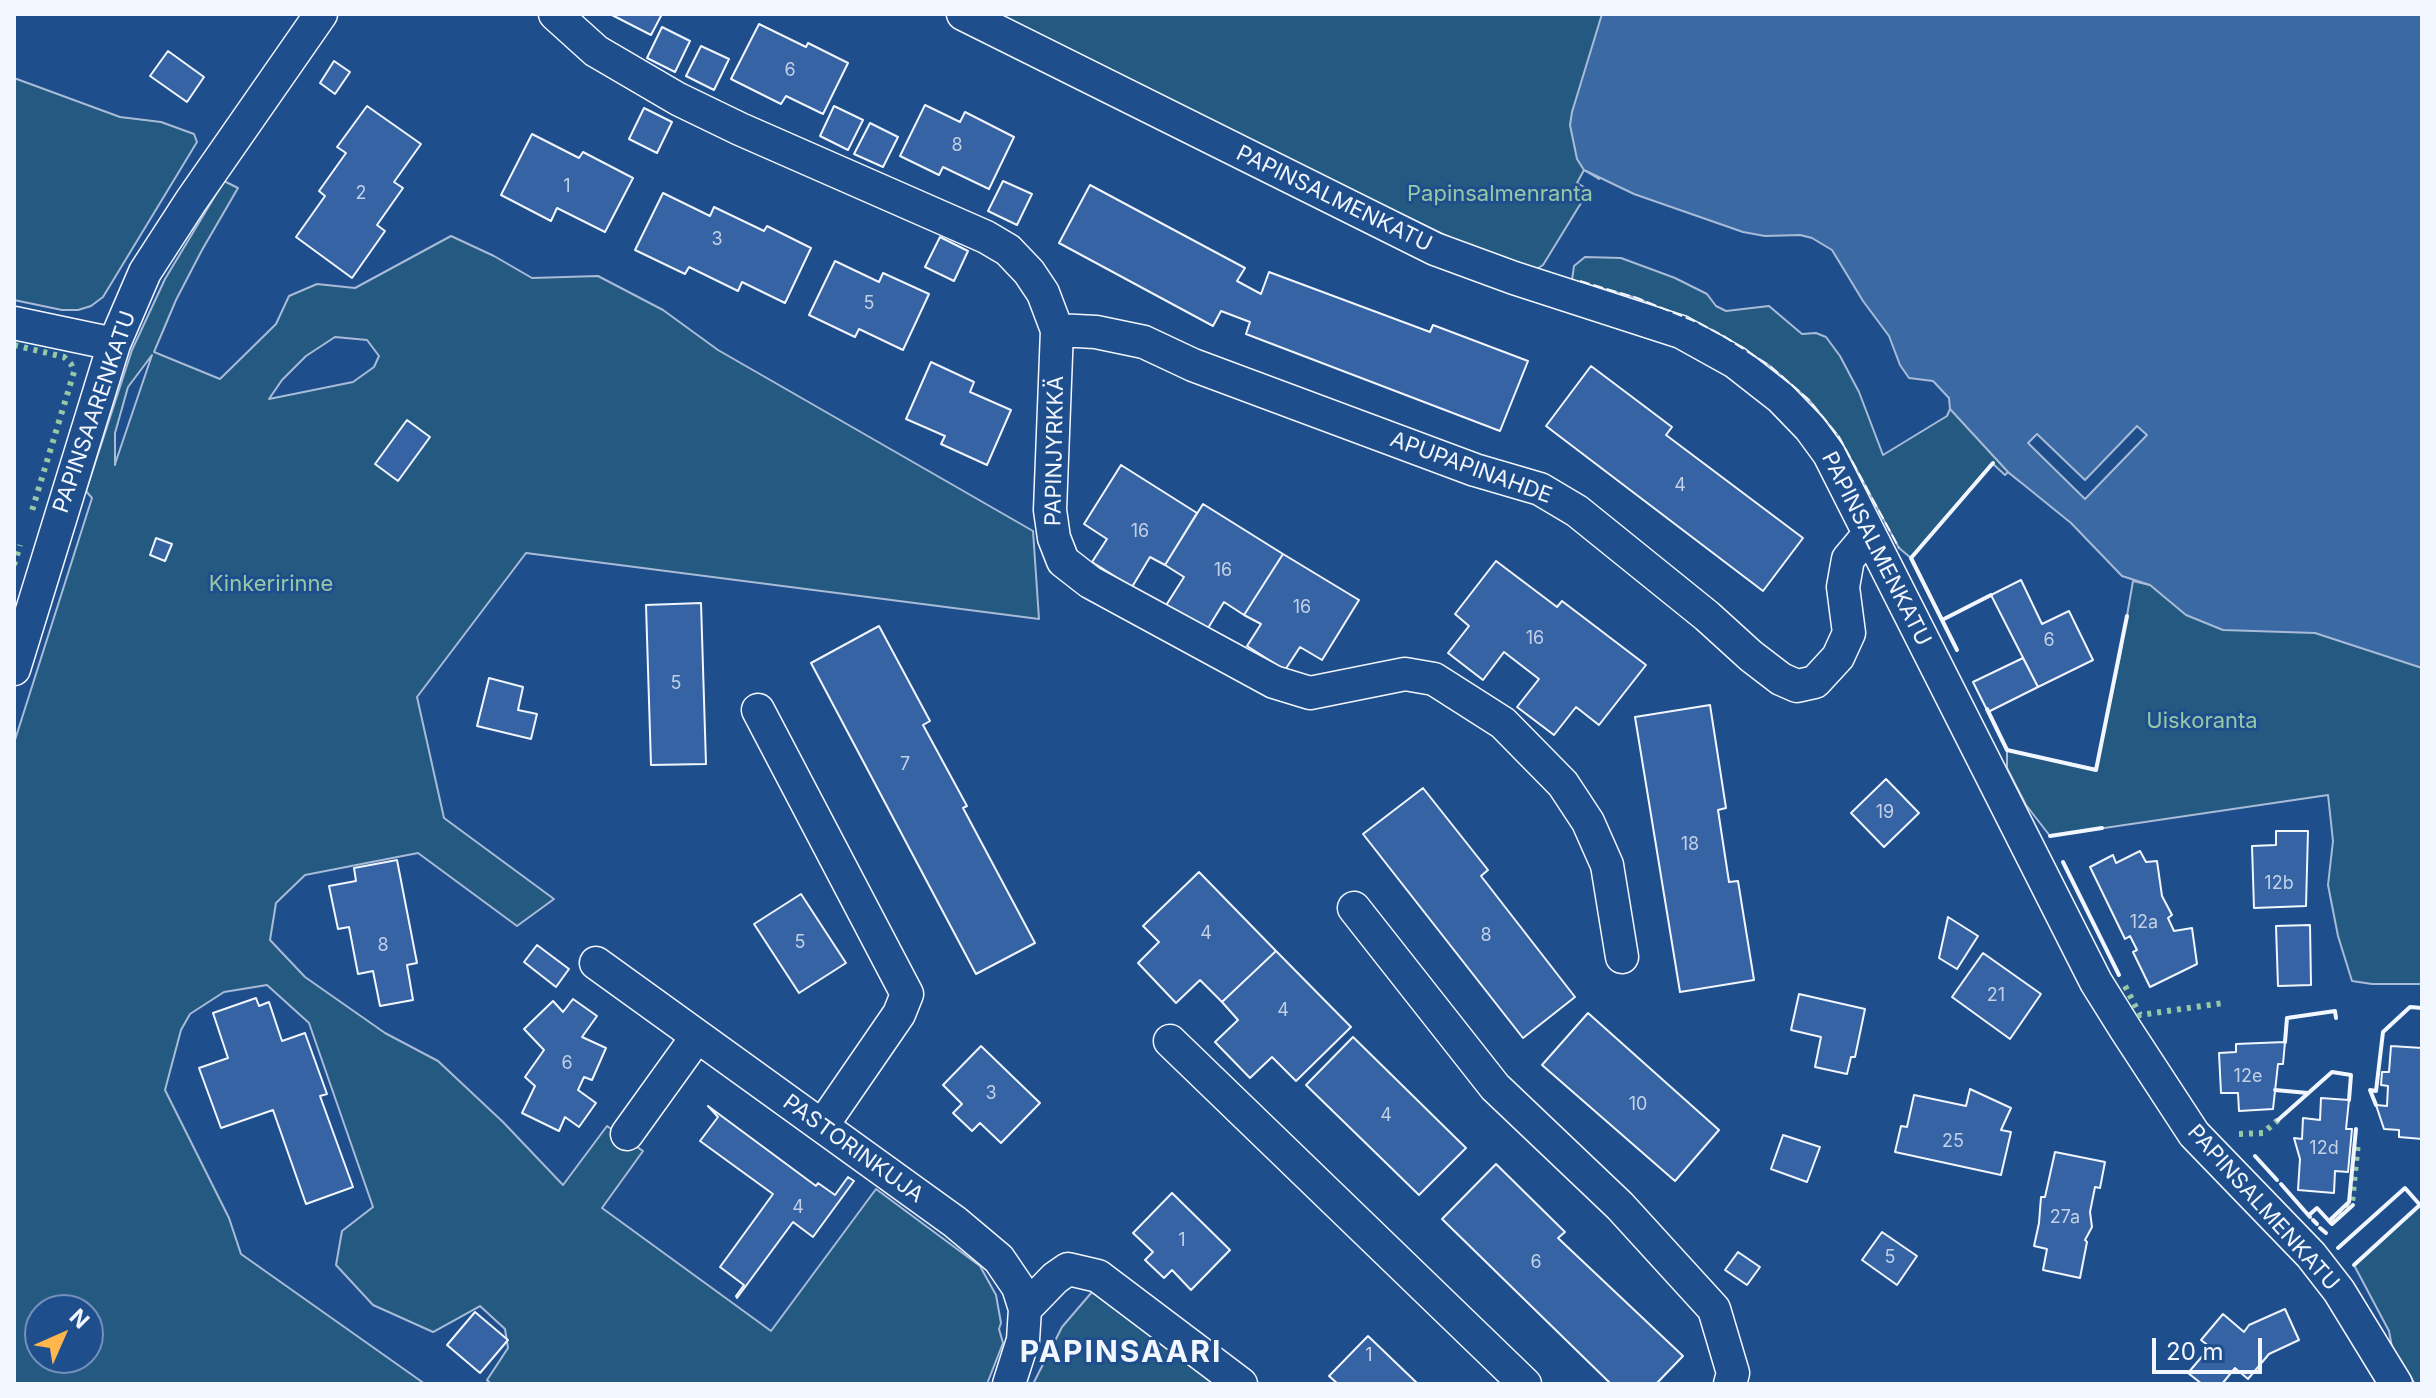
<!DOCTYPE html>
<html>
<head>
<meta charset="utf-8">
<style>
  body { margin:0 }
  #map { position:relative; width:2436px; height:1398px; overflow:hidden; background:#1f4e8c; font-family:Inter,sans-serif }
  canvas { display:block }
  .frame { position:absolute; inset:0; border:16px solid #f2f6ff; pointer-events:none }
  .north { position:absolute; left:24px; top:1294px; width:80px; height:80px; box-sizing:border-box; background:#1f4e8c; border:2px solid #7391ba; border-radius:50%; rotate:45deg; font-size:22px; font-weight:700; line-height:32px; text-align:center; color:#f2f6ff }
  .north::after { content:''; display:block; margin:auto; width:28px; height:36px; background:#ffb74d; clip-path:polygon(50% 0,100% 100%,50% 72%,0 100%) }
  .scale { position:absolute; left:2152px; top:1338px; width:110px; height:36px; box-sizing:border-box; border:4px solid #f2f6ff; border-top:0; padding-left:10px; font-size:24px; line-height:28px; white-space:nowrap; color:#f2f6ff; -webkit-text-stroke:6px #1f4e8c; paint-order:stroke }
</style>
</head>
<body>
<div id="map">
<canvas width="2436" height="1398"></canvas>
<div class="frame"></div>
<div class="north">N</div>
<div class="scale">20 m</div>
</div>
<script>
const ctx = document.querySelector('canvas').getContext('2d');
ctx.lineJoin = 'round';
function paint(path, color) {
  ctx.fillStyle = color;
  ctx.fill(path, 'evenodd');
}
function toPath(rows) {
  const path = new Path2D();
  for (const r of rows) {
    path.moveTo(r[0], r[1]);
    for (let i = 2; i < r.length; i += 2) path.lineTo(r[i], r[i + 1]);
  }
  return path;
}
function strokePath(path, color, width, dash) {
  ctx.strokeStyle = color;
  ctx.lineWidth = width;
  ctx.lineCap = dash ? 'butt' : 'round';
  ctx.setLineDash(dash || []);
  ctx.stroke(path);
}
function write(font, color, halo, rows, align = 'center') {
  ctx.font = font + ' Inter,sans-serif';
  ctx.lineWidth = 6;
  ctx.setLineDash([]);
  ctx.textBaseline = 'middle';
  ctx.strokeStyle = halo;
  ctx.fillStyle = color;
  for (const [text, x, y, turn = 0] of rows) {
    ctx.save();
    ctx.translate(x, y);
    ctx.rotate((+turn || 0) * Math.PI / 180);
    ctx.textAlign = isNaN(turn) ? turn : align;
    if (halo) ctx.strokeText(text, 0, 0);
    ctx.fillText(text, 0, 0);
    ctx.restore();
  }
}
const green = toPath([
  [987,14,1667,14,1599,179,1584,170,1577,183,1589,190,1543,265,1535,270,1480,252,987,14],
  [14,78,120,117,161,122,194,134,197,142,103,297,91,306,78,310,62,310,14,300,14,78],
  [224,181,238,188,202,250,176,300,154,352,220,379,276,324,289,296,317,284,355,288,451,236,494,256,532,278,598,276,663,310,718,350,1033,531,1039,619,526,553,417,697,444,818,554,899,517,926,418,853,305,875,276,903,270,940,305,977,385,1033,438,1061,503,1122,563,1185,607,1126,643,1151,602,1208,771,1331,876,1189,980,1266,996,1295,1001,1323,999,1329,1003,1343,987,1384,491,1384,487,1380,508,1348,505,1329,480,1306,433,1332,373,1305,336,1265,342,1231,373,1207,309,1023,267,985,224,992,190,1014,181,1030,165,1090,229,1218,241,1254,425,1384,14,1384,14,743,92,498,86,491,132,350,165,279,224,181],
  [335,337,367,340,379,356,374,367,353,382,269,399,282,380,306,356,335,337],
  [152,355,115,464,115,465,115,433,128,387,152,355],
  [40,1310,88,1310,88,1358,40,1358,40,1310],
  [1585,257,1621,258,1675,278,1707,294,1716,306,1726,311,1769,306,1802,334,1816,333,1826,337,1840,356,1859,392,1883,455,1947,416,1950,409,1967,407,2018,480,2008,472,2005,475,1992,463,1911,558,1899,548,1839,437,1809,400,1770,366,1725,337,1637,298,1572,280,1574,266,1585,257],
  [2422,580,2422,984,2372,984,2352,981,2338,936,2328,885,2333,841,2328,795,2050,836,2026,805,2007,768,2007,750,2096,769,2120,656,2133,581,2150,585,2422,580],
  [2422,1203,2422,1384,2415,1384,2392,1347,2389,1331,2354,1265,2422,1203],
  [1092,1292,1217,1384,1033,1384,1062,1327,1092,1292]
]);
paint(green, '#245a82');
strokePath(green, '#a8bbd7', 2);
const water = toPath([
  [1602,14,2422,14,2422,668,2315,633,2223,630,2186,615,2150,585,2122,576,2071,523,2008,472,1950,409,1949,398,1933,381,1909,378,1900,365,1889,336,1863,301,1832,250,1812,238,1800,235,1765,236,1743,232,1634,194,1584,170,1577,159,1570,125,1572,112,1602,14]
]);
paint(water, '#3b69a3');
strokePath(water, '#a8bbd7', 2);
const pier = toPath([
  [2137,426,2147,435,2085,499,2028,443,2037,434,2085,480,2137,426]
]);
paint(pier, '#1f4e8c');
strokePath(pier, '#a8bbd7', 2);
const building = toPath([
  [610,14,662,14,651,35,610,14],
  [759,24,806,47,808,43,848,63,823,114,786,96,781,104,731,79,759,24],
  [662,27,690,41,675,72,647,58,662,27],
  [701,46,729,59,714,90,686,76,701,46],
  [168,51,204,77,187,102,150,76,168,51],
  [334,61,350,72,335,94,320,83,334,61],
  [925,105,960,122,965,112,1014,137,989,189,943,167,939,175,900,156,925,105],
  [367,106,421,144,394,182,403,188,377,225,385,231,352,278,296,237,325,196,319,191,346,153,337,147,367,106],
  [834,106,863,120,848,150,820,136,834,106],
  [644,108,672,122,657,153,629,139,644,108],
  [870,123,898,137,883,167,854,154,870,123],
  [532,134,579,158,583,152,633,178,605,232,557,208,551,221,501,195,532,134],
  [1003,181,1032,194,1017,225,988,211,1003,181],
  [1090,185,1245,268,1237,281,1261,294,1269,272,1430,332,1433,325,1528,361,1500,431,1246,334,1250,322,1221,311,1213,326,1059,243,1090,185],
  [663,193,710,216,714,207,764,231,767,226,811,248,785,303,742,282,738,291,689,267,685,274,635,250,663,193],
  [940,237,968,251,954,281,925,267,940,237],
  [835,261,879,282,883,273,929,294,903,350,859,329,855,337,809,315,835,261],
  [931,362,974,382,970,392,1011,410,987,465,941,444,945,436,906,419,931,362],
  [1591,366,1672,427,1666,435,1803,538,1763,591,1546,426,1591,366],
  [407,420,430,437,398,481,375,464,407,420],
  [1121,465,1197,513,1165,565,1150,557,1132,587,1092,562,1107,539,1084,524,1121,465],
  [1203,504,1283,554,1244,615,1224,602,1205,633,1165,607,1184,577,1165,565,1203,504],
  [156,538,172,544,165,561,150,555,156,538],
  [1283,554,1359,600,1322,660,1300,647,1285,670,1247,646,1261,624,1244,615,1283,554],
  [1496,561,1557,607,1562,601,1646,665,1599,725,1576,707,1554,735,1517,707,1539,679,1504,652,1483,680,1448,653,1469,626,1455,614,1496,561],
  [2021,580,2042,624,2069,611,2093,660,2038,687,1991,595,2021,580],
  [701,603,706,764,651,765,646,605,701,603],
  [879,626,930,721,923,725,967,806,963,808,1035,943,976,974,811,663,879,626],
  [2023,658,2038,687,1988,712,1973,682,2023,658],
  [489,678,523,687,518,710,537,714,531,739,477,726,489,678],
  [1710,705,1726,808,1718,810,1729,882,1738,881,1754,980,1680,992,1635,717,1710,705],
  [1886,779,1919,813,1884,847,1851,813,1886,779],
  [1423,788,1488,870,1481,876,1575,997,1523,1038,1363,834,1423,788],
  [2276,831,2308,831,2306,906,2254,908,2252,846,2276,845,2276,831],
  [2140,851,2146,862,2157,861,2162,896,2172,915,2168,918,2174,931,2192,928,2197,964,2150,987,2133,952,2137,950,2130,936,2125,939,2090,867,2113,855,2116,863,2140,851],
  [397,860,417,963,407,965,413,1000,380,1006,373,971,358,974,349,927,338,929,329,886,356,881,354,868,397,860],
  [1199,872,1276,951,1222,1002,1200,980,1176,1003,1138,963,1159,942,1143,926,1199,872],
  [801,894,846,963,799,993,754,924,801,894],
  [1948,917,1978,936,1957,969,1939,958,1948,917],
  [2310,925,2311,985,2278,986,2276,926,2310,925],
  [537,945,569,969,556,987,524,962,537,945],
  [1276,951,1351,1027,1296,1081,1272,1057,1250,1078,1215,1042,1238,1020,1222,1002,1276,951],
  [1983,953,2041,994,2010,1039,1952,997,1983,953],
  [1799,994,1865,1009,1855,1057,1851,1057,1847,1074,1815,1067,1821,1037,1791,1030,1799,994],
  [256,998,259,1006,269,1002,282,1041,305,1033,327,1094,320,1096,353,1187,306,1204,273,1110,221,1128,199,1068,228,1058,213,1013,256,998],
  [573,999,597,1016,582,1037,606,1048,592,1080,584,1077,578,1090,596,1103,579,1127,565,1117,559,1131,522,1113,535,1086,525,1077,544,1050,524,1029,553,1001,563,1012,573,999],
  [1588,1013,1719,1130,1675,1181,1542,1065,1588,1013],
  [1353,1037,1466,1148,1419,1195,1306,1085,1353,1037],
  [2285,1042,2283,1064,2278,1064,2273,1109,2239,1111,2238,1093,2221,1093,2219,1053,2236,1052,2236,1044,2285,1042],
  [981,1046,1040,1103,1001,1143,980,1123,972,1131,953,1113,962,1104,943,1085,981,1046],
  [2391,1046,2422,1048,2422,1139,2399,1137,2399,1130,2384,1129,2376,1105,2387,1106,2388,1086,2381,1085,2382,1072,2389,1072,2391,1046],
  [1970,1089,2011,1108,2001,1130,2011,1132,2001,1175,1895,1152,1901,1126,1907,1127,1914,1095,1966,1106,1970,1089],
  [2321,1098,2349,1100,2346,1129,2352,1129,2348,1172,2335,1171,2334,1193,2298,1190,2300,1159,2294,1138,2302,1139,2303,1118,2320,1120,2321,1098],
  [708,1106,816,1186,818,1183,835,1195,848,1177,854,1181,813,1237,793,1222,737,1298,736,1296,744,1285,720,1267,773,1194,700,1141,718,1117,708,1106],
  [1783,1135,1820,1147,1807,1182,1771,1169,1783,1135],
  [2055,1152,2105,1162,2100,1188,2095,1187,2090,1212,2092,1227,2085,1240,2087,1242,2080,1278,2043,1270,2047,1249,2034,1246,2039,1223,2041,1197,2045,1197,2055,1152],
  [1496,1164,1565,1232,1558,1238,1683,1356,1656,1384,1611,1384,1442,1219,1496,1164],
  [1172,1193,1230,1250,1191,1290,1172,1270,1164,1278,1145,1260,1153,1252,1133,1233,1172,1193],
  [1882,1232,1917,1256,1897,1285,1862,1260,1882,1232],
  [1738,1252,1760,1267,1747,1285,1725,1270,1738,1252],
  [2285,1309,2299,1340,2269,1354,2248,1379,2235,1368,2222,1384,2202,1384,2188,1373,2210,1347,2201,1340,2223,1314,2244,1332,2249,1325,2285,1309],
  [475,1312,508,1340,480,1373,447,1345,475,1312],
  [1368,1336,1418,1384,1338,1384,1329,1376,1368,1336]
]);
paint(building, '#3563a3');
strokePath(building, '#f2f6ff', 2);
const street = toPath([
  [555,14,596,51,678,99,740,129,986,237,1008,250,1029,272,1043,293,1057,330,1050,510,1054,538,1063,561,1090,582,1274,682,1310,693,1405,674,1434,679,1503,723,1563,784,1588,822,1607,865,1622,957],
  [963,14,1435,249,1514,278,1681,332,1735,362,1781,398,1810,428,1829,454,2096,982,2126,1030,2194,1134,2311,1255,2339,1291,2396,1384],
  [14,323,114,344],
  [1057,330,1096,332,1144,342,1193,365,1475,470,1540,489,1577,511,1707,616,1751,656,1781,679,1797,686,1815,682,1838,657,1849,633,1843,587,1848,559,1869,534],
  [14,669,114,344,145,272,191,201,321,14],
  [758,710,907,994,899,1014,822,1126],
  [1354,908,1495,1087,1620,1206,1714,1309,1733,1373,1730,1384],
  [596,963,955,1222,999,1259,1018,1287,1025,1309,1023,1340,1009,1384],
  [1170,1041,1525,1384],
  [627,1134,696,1038],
  [1025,1309,1055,1278,1068,1269,1098,1276,1241,1384]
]);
strokePath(street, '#f2f6ff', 35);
strokePath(street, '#1f4e8c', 32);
strokePath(toPath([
  [14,345,64,357,71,364,74,372,31,514],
  [14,565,20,545],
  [2125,986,2140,1015,2223,1003],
  [2239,1134,2263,1133,2278,1120],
  [2332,1222,2352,1203,2358,1142]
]), '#97c8a6', 6, [4, 6]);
strokePath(toPath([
  [1580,281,1637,298,1699,323,1725,337,1770,366,1809,400,1839,437,1899,548]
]), '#f2f6ff', 2, [10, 4]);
strokePath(toPath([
  [1942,620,1991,595],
  [1957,650,1911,558,1993,463],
  [1987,709,2007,750,2096,770,2127,616],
  [2050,836,2102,828],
  [2063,862,2119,975],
  [2285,1042,2287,1018,2335,1011,2336,1018],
  [2275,1090,2308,1093],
  [2376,1105,2370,1090,2376,1091,2383,1032,2410,1007,2422,1008],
  [2278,1120,2332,1072,2351,1075,2349,1100],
  [2255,1156,2277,1180],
  [2281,1184,2310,1217],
  [2309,1215,2317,1208,2329,1221,2349,1202,2356,1129],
  [2313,1220,2317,1224],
  [2329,1221,2332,1224,2353,1205],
  [2320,1228,2326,1233],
  [2338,1248,2405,1188,2420,1205],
  [2354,1265,2422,1203]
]), '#f2f6ff', 4);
write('18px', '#c3d1e8', null, [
  ["6",790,71],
  ["8",957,146],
  ["1",567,187],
  ["2",361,194],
  ["3",717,240],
  ["5",869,304],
  ["4",1680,486],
  ["16",1140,532],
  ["16",1223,571],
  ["16",1302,608],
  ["16",1535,639],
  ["6",2049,641],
  ["5",676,684],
  ["7",905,765],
  ["19",1885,813],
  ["18",1690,845],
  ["12b",2279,884],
  ["12a",2144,923],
  ["4",1206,934],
  ["8",1486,936],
  ["5",800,943],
  ["8",383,946],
  ["21",1996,996],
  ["4",1283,1011],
  ["6",567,1064],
  ["12e",2248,1077],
  ["3",991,1094],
  ["10",1638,1105],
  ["4",1386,1116],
  ["25",1953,1142],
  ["12d",2324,1149],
  ["4",798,1208],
  ["27a",2065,1218],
  ["1",1182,1241],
  ["5",1890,1258],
  ["6",1536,1263],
  ["1",1369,1356]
]);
write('22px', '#97c8a6', '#1f4e8c', [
  ["Papinsalmenranta",1500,194],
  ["Kinkeririnne",271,584],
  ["Uiskoranta",2202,721]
]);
write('22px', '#f2f6ff', '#1f4e8c', [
  ["PAPINSALMENKATU",1334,199,26],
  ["PAPINSAARENKATU",95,412,-71],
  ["PAPINJYRKKÄ",1055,451,-89],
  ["APUPAPINAHDE",1471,468,20],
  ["PAPINSALMENKATU",1876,549,63],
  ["PASTORINKUJA",853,1149,36],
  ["PAPINSALMENKATU",2263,1208,48]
]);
ctx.letterSpacing = '2px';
write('bold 30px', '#f2f6ff', '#1f4e8c', [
  ["PAPINSAARI",1121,1353]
]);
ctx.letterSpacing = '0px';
</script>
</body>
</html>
